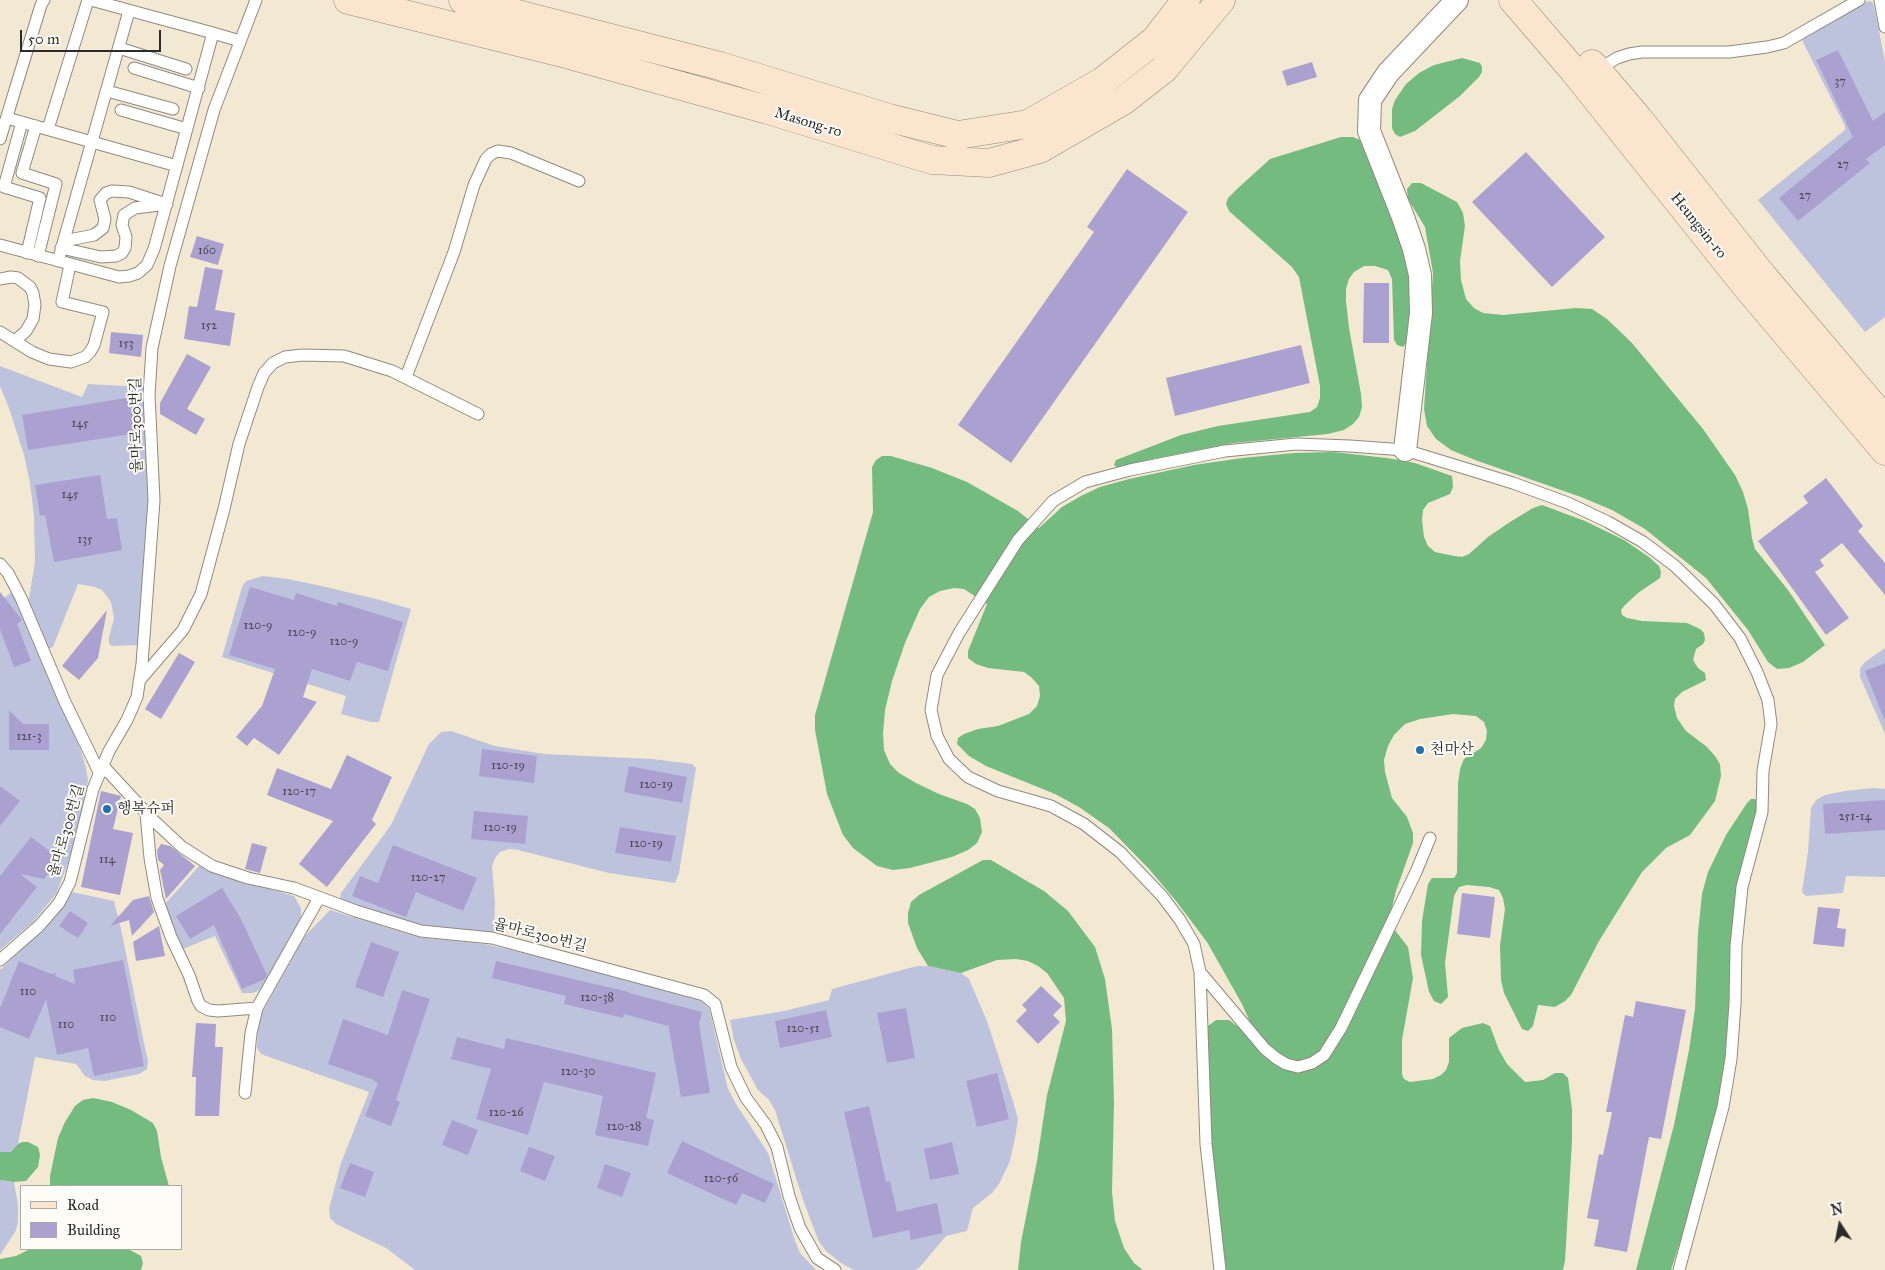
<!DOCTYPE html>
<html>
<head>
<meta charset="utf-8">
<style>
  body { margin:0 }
  #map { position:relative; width:1885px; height:1270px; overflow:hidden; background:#f3e9d2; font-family:"IM FELL Great Primer",serif }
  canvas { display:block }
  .legend { position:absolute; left:20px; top:1185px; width:162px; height:65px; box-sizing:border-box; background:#fdfcf7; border:1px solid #a9a8a5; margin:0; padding:6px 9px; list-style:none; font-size:15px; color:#2b2b2b }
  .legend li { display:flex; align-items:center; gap:10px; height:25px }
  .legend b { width:25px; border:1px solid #a9a8a5 }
  .north { position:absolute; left:1815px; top:1200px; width:50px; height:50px; -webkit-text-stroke:4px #fdfcf7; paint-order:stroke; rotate:349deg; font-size:14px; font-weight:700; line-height:20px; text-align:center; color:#2b2b2b }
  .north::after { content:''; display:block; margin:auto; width:18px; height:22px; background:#2b2b2b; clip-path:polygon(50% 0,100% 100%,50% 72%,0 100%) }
  .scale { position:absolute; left:20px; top:30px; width:141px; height:22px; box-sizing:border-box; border:2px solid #2b2b2b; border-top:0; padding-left:6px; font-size:15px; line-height:18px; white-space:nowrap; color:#2b2b2b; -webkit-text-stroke:4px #fdfcf7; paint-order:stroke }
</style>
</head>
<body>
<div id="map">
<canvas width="1885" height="1270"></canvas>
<ul class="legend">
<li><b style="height:6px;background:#fbe5cf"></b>Road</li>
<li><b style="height:14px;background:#aaa1d1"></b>Building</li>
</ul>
<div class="north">N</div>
<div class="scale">50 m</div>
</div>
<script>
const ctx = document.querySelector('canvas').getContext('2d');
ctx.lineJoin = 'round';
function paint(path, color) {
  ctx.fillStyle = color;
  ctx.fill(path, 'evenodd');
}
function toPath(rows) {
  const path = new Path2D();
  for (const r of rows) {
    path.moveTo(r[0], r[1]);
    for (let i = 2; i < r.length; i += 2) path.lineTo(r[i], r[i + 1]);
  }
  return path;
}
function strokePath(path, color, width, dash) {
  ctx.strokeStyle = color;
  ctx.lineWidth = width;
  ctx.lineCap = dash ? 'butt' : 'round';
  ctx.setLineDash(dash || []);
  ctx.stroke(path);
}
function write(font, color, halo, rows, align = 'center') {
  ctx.font = font + ' "IM FELL Great Primer","Noto Serif KR",serif';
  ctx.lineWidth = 4;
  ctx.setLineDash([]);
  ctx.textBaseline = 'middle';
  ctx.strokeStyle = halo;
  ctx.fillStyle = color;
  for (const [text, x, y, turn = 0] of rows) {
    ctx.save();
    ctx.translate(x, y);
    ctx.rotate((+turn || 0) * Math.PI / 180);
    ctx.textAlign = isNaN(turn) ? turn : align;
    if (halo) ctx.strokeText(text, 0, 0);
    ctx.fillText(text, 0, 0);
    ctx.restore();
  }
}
paint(toPath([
  [1870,1,1873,3,1875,11,1885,61,1885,317,1865,332,1758,200,1845,130,1845,126,1802,40,1866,2],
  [0,366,82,397,88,384,143,387,149,500,138,645,111,646,109,643,109,637,114,618,111,602,102,590,95,587,78,584,53,647,47,649,28,604,35,562,34,516,30,483,24,455,9,408,0,386],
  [263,576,288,579,326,587,380,600,411,609,379,722,371,722,341,714,346,696,222,657,242,587,246,581],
  [13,591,81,751,86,768,88,780,84,805,72,853,56,894,33,922,0,950,0,601],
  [1885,648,1885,734,1860,677,1860,668,1865,662],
  [451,731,495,746,544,754,652,759,692,764,696,768,679,873,675,883,609,873,518,850,509,849,500,852,495,858,492,867,495,902,494,933,420,926,346,903,340,899,341,893,391,825,429,744,441,732],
  [1873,788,1885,789,1885,877,1846,876,1843,893,1806,896,1802,892,1808,852,1811,808,1816,800,1825,795,1845,791],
  [200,865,252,884,294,896,301,908,301,916,298,926,270,978,258,991,252,993,242,993,215,936,183,949,177,937,164,905],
  [72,892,114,901,121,929,144,1043,148,1061,147,1069,139,1074,105,1081,93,1080,85,1076,76,1064,35,1057,18,1144,11,1152,0,1152,0,970,48,924],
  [330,910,418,937,484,944,507,949,614,976,701,1001,709,1008,728,1089,736,1104,768,1153,795,1241,800,1253,816,1270,415,1270,386,1248,336,1224,330,1218,329,1209,341,1163,369,1092,272,1058,261,1054,257,1048,258,1030,261,1015,305,936],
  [917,966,928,966,961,973,969,979,987,1021,1013,1101,1018,1119,1015,1138,1010,1161,999,1184,992,1193,973,1208,967,1231,946,1236,919,1268,914,1270,854,1270,841,1263,826,1251,819,1242,803,1200,775,1110,769,1100,758,1090,741,1059,734,1040,730,1020,784,1011,829,1000,832,989],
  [0,1180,14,1182,18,1205,18,1223,15,1232,0,1255]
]), '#bec3dd');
paint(toPath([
  [1462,58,1480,63,1482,67,1482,72,1479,77,1460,96,1415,131,1400,137,1395,134,1392,128,1392,109,1395,100,1406,84,1419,73,1434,65],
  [1341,137,1353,137,1360,140,1366,151,1407,258,1412,296,1407,342,1403,347,1397,345,1394,340,1392,279,1388,270,1375,266,1364,266,1354,272,1349,279,1346,289,1346,301,1349,328,1361,394,1362,407,1359,417,1353,424,1344,430,1328,434,1234,443,1153,459,1118,468,1114,465,1116,460,1181,435,1218,426,1310,412,1317,407,1320,398,1320,386,1299,277,1292,267,1229,211,1226,204,1228,198,1237,189,1270,159],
  [1412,183,1421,183,1457,202,1463,213,1465,226,1460,261,1461,280,1466,299,1474,308,1483,313,1503,315,1576,308,1592,309,1607,319,1632,343,1703,429,1735,475,1743,492,1748,509,1752,538,1755,549,1788,590,1825,645,1803,662,1789,668,1777,669,1768,662,1748,630,1706,578,1645,529,1612,510,1581,497,1475,460,1451,450,1436,439,1427,426,1424,409,1433,273,1425,227,1408,199,1407,189],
  [1333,452,1387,458,1415,463,1452,476,1453,487,1450,494,1428,503,1423,510,1422,520,1424,537,1428,546,1435,552,1454,556,1462,557,1469,554,1488,537,1510,522,1533,508,1542,505,1585,521,1624,540,1649,557,1659,566,1661,572,1660,578,1638,593,1625,605,1621,610,1622,615,1627,618,1642,621,1687,623,1700,629,1704,633,1705,640,1703,644,1696,649,1693,660,1698,668,1705,673,1706,680,1682,692,1675,699,1674,706,1677,718,1686,731,1707,747,1715,756,1720,764,1721,776,1715,801,1690,835,1666,848,1642,872,1599,941,1571,995,1565,1001,1555,1007,1538,1005,1533,1026,1528,1031,1522,1029,1504,993,1501,980,1500,945,1505,909,1503,898,1499,890,1489,887,1467,885,1459,887,1454,896,1445,963,1448,997,1441,1004,1434,1001,1429,992,1421,955,1422,921,1428,884,1432,878,1454,878,1457,873,1458,784,1460,769,1464,759,1481,748,1486,740,1487,731,1484,722,1476,716,1453,714,1420,719,1405,724,1394,735,1388,746,1384,760,1385,772,1392,798,1407,817,1413,833,1413,843,1396,891,1390,915,1394,929,1408,947,1413,978,1402,1040,1402,1074,1404,1079,1410,1082,1433,1079,1441,1075,1446,1070,1449,1062,1449,1038,1462,1028,1483,1023,1490,1026,1499,1050,1507,1064,1525,1082,1543,1080,1555,1073,1563,1073,1568,1078,1572,1109,1572,1141,1565,1261,1563,1270,1226,1270,1212,1154,1207,1032,1208,1026,1216,1020,1229,1020,1245,1032,1250,1027,1250,1022,1242,1004,1207,942,1176,901,1149,869,1109,828,1079,807,1055,794,986,766,969,756,957,744,958,738,964,734,978,729,998,726,1029,714,1037,706,1040,696,1039,686,1031,677,1024,672,988,668,976,664,968,658,968,651,987,604,964,589,954,588,940,591,929,597,920,609,905,643,892,681,885,710,883,734,884,750,890,764,899,773,916,783,939,794,967,804,975,809,980,818,982,832,977,843,968,850,952,857,910,868,893,870,877,866,853,848,843,835,827,794,815,730,815,715,873,512,872,467,876,460,882,456,891,456,932,468,967,482,1018,511,1039,528,1062,507,1081,496,1100,487,1129,479,1194,465,1242,458,1294,453],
  [1751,799,1755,799,1757,801,1757,808,1731,981,1724,1070,1717,1107,1691,1208,1671,1270,1636,1270,1674,1125,1689,1050,1695,1009,1698,933,1702,894,1708,872,1726,835,1747,803],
  [983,860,991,860,1044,891,1068,911,1095,947,1105,979,1112,1029,1114,1102,1112,1192,1115,1221,1124,1248,1134,1263,1143,1270,1018,1270,1021,1242,1037,1161,1047,1095,1066,1021,1064,998,1047,973,1038,966,1028,961,1016,959,997,960,961,973,928,966,917,948,908,923,908,913,911,902,919,895],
  [93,1098,112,1102,131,1110,153,1123,157,1131,161,1157,169,1186,50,1186,50,1176,58,1138,65,1122,75,1106,83,1100],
  [22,1142,28,1142,38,1147,40,1155,38,1167,26,1181,14,1182,0,1180,0,1152,11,1152,18,1144],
  [30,1249,128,1249,141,1256,143,1263,141,1270,0,1270,0,1259,16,1256]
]), '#74bb80');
paint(toPath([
  [1838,50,1873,121,1885,112,1885,145,1866,159,1870,163,1798,221,1779,198,1853,137,1816,60],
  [1312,62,1317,77,1287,86,1282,71],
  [1526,152,1605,237,1552,287,1472,202],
  [1127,169,1188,212,1011,463,958,425,1094,232,1087,227],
  [197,236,224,244,218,265,190,257],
  [205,267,223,270,215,310,235,313,230,346,184,339,189,306,197,307],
  [1364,283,1389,283,1389,343,1363,343],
  [111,332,143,335,141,357,109,353],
  [1301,345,1310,383,1175,416,1166,378],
  [187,354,211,367,187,409,205,419,196,435,160,414,160,403],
  [132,397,138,433,28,450,22,415],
  [100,475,107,519,117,518,122,550,54,562,45,515,40,516,35,485],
  [1826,478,1863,526,1858,531,1885,563,1885,595,1842,543,1820,560,1824,566,1815,572,1849,618,1826,635,1758,541,1808,503,1803,496],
  [250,587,294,600,296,593,337,606,338,602,403,622,388,671,357,662,350,681,312,669,303,697,317,702,279,755,254,738,247,746,236,737,262,706,275,669,229,655],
  [0,592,22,620,17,624,31,661,14,667,0,629],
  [107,610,98,658,79,680,62,666],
  [179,653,195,662,161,719,145,709],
  [1885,663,1885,719,1884,719,1865,671],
  [9,710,23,724,49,724,49,750,9,750],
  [482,749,537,756,534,783,479,776],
  [347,755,392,777,372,820,376,824,327,887,299,864,333,821,267,795,277,768,331,789],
  [629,766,687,777,682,803,624,792],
  [0,786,20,801,0,826],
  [101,791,121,796,113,829,133,833,120,895,81,887],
  [1885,800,1885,830,1825,834,1823,804],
  [474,811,528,816,525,844,471,839],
  [620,827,676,836,671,862,615,853],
  [31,837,60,859,44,879,20,874,37,887,0,934,0,876],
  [252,843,267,847,260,873,245,869],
  [161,844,170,846,195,866,166,899,160,870,164,865,158,860,157,850],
  [393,845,477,878,463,911,416,892,406,917,352,896,360,876,378,883],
  [222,888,241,919,267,975,265,979,242,989,214,925,190,939,176,916],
  [1462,893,1495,897,1490,938,1457,934],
  [149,896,154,912,132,936,129,920,110,926,133,900],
  [1818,907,1840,909,1837,928,1846,929,1844,947,1813,944],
  [70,911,88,923,78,938,59,926],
  [159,926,165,956,136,961,133,942],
  [371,942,399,952,383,997,355,987],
  [123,960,144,1066,94,1076,88,1048,57,1055,46,999,29,1039,0,1027,0,1008,19,961,51,974,56,973,55,976,75,984,73,970],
  [496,961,629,992,629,993,702,1012,699,1024,710,1093,681,1097,668,1023,668,1026,624,1014,623,1018,564,1004,566,996,492,978],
  [1041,986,1062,1006,1053,1015,1060,1022,1038,1044,1016,1021,1027,1010,1022,1005],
  [402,990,430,999,396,1100,400,1102,391,1126,365,1116,378,1083,374,1081,374,1080,328,1064,343,1019,388,1035],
  [1636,1001,1686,1010,1661,1139,1649,1137,1627,1252,1594,1246,1599,1220,1587,1218,1599,1154,1603,1155,1612,1112,1606,1112,1625,1015,1633,1017],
  [906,1008,915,1058,887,1063,877,1013],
  [826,1010,832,1037,780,1048,775,1021],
  [196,1023,216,1024,215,1047,223,1047,219,1116,195,1116,196,1077,192,1077],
  [457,1037,504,1049,506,1038,656,1073,646,1118,654,1120,648,1146,595,1135,603,1096,544,1082,528,1135,476,1119,491,1069,451,1059],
  [997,1073,1009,1119,977,1127,966,1081],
  [869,1106,886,1182,890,1181,897,1212,937,1203,943,1233,911,1240,909,1230,873,1238,844,1112],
  [452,1120,478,1130,468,1155,442,1145],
  [682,1141,774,1184,765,1203,742,1193,736,1205,667,1173],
  [952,1142,959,1174,930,1180,924,1149],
  [529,1147,555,1156,545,1181,520,1171],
  [350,1163,374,1172,365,1197,340,1188],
  [605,1164,631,1173,622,1197,597,1188]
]), '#aaa1d1');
const lane = toPath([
  [1880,0,1885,27],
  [213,33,240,41],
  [119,48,186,69],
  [134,68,199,88],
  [1597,70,1617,58,1629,54,1642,52,1729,52,1767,47,1784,43,1796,36,1859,0],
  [107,91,173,109],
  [121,110,187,129],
  [7,118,177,166],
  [22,122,4,187,40,198,27,253],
  [36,126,22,173,56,184,38,256],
  [48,129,88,0],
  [0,139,41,5,44,0],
  [64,241,94,235,103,228,105,219,100,200,106,193,112,191,129,192,163,203],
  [0,245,119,277,129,276,138,273,147,265,154,249,213,33,91,0],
  [61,248,101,257,116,256,122,253,125,248,126,237,122,225,124,215,135,208,167,204],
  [58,261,129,11],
  [0,279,11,277,18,278,30,287,33,293,35,305,33,319,26,331,15,341],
  [0,332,32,352,49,359,71,362,85,357,90,352,94,345,103,312,62,302,70,265],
  [406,377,454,252,474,185,486,159,491,154,498,151,511,153,579,181],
  [0,564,8,573,21,598,65,702,100,774],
  [139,681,183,630,201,594,224,509,239,444,258,387,264,373,273,363,285,357,302,355,344,356,392,371,478,414],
  [103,766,152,819,182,847,212,866,248,878,294,888,356,911,421,931,492,938,704,995,715,1004,731,1067,746,1098,766,1125,777,1147,789,1196,800,1228,817,1258,835,1270],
  [146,813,150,858,157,898,171,937,189,975,198,1001,201,1006,209,1010,218,1011,257,1008,319,898],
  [0,960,39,926,59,903,70,882,93,789,109,751,127,720,137,697,142,664,154,500,149,395,152,348,170,266,214,110,256,0],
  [1200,972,1265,1049,1276,1058,1286,1064,1298,1067,1312,1063,1324,1055,1341,1028,1416,872,1430,838],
  [245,1093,251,1033,257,1008],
  [1220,1270,1206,1144,1200,972,1194,944,1180,920,1162,896,1120,852,1084,824,1051,806,998,791,968,777,949,759,937,736,931,710,937,675,959,633,1018,540,1053,501,1085,482,1130,470,1225,451,1296,444,1350,446,1405,450,1513,483,1568,503,1608,522,1643,542,1675,566,1714,604,1740,638,1757,672,1768,700,1771,724,1763,771,1762,812,1742,887,1736,946,1735,1004,1731,1059,1723,1107,1679,1270]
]);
const street = toPath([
  [1405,450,1421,313,1420,275,1414,249,1403,217,1369,131,1370,100,1388,73,1457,0]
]);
const secondary = toPath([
  [348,0,566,54,768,110,932,160,989,163,1040,149,1123,101,1164,69,1221,0],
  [463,0,720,66,889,118,958,135,1028,124,1103,81,1155,40,1186,0],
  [1513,0,1574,71,1745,285,1885,451],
  [1592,64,1638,118,1762,275,1885,420]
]);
strokePath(lane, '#8f8a7e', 13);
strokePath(street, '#8f8a7e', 24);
strokePath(secondary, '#8f8a7e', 29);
strokePath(lane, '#fff', 11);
strokePath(street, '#fff', 22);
strokePath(secondary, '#fbe5cf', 28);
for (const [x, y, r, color] of [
  [1420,750,5,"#1f6fb2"],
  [107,809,5,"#1f6fb2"]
]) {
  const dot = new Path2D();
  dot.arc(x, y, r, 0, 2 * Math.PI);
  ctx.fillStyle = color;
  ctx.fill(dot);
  strokePath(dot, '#fdfcf7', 2);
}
write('12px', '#4b4854', null, [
  ["37",1840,82],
  ["27",1843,165],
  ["27",1805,196],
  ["160",207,251],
  ["152",209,326],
  ["153",126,344],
  ["145",80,424],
  ["145",70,495],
  ["135",85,540],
  ["120-9",258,626],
  ["120-9",302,633],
  ["120-9",344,642],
  ["121-3",29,737],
  ["120-19",508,766],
  ["120-19",656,785],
  ["120-17",299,792],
  ["251-14",1855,817],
  ["120-19",500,828],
  ["120-19",646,844],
  ["114",107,860],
  ["120-27",428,878],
  ["110",28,992],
  ["120-38",597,998],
  ["110",108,1018],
  ["110",66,1025],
  ["120-51",803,1029],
  ["120-30",578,1072],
  ["120-26",506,1113],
  ["120-28",624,1127],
  ["120-56",721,1179]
]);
write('15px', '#2b2b2b', '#fdfcf7', [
  ["Masong-ro",808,123,17],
  ["Heungsin-ro",1698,226,51],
  ["율마로300번길",137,425,-91],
  ["율마로300번길",67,831,-74],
  ["율마로300번길",540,936,14]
]);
write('15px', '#2b2b2b', '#fdfcf7', [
  ["천마산",1430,750],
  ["행복슈퍼",117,809]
], 'left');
</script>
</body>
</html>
